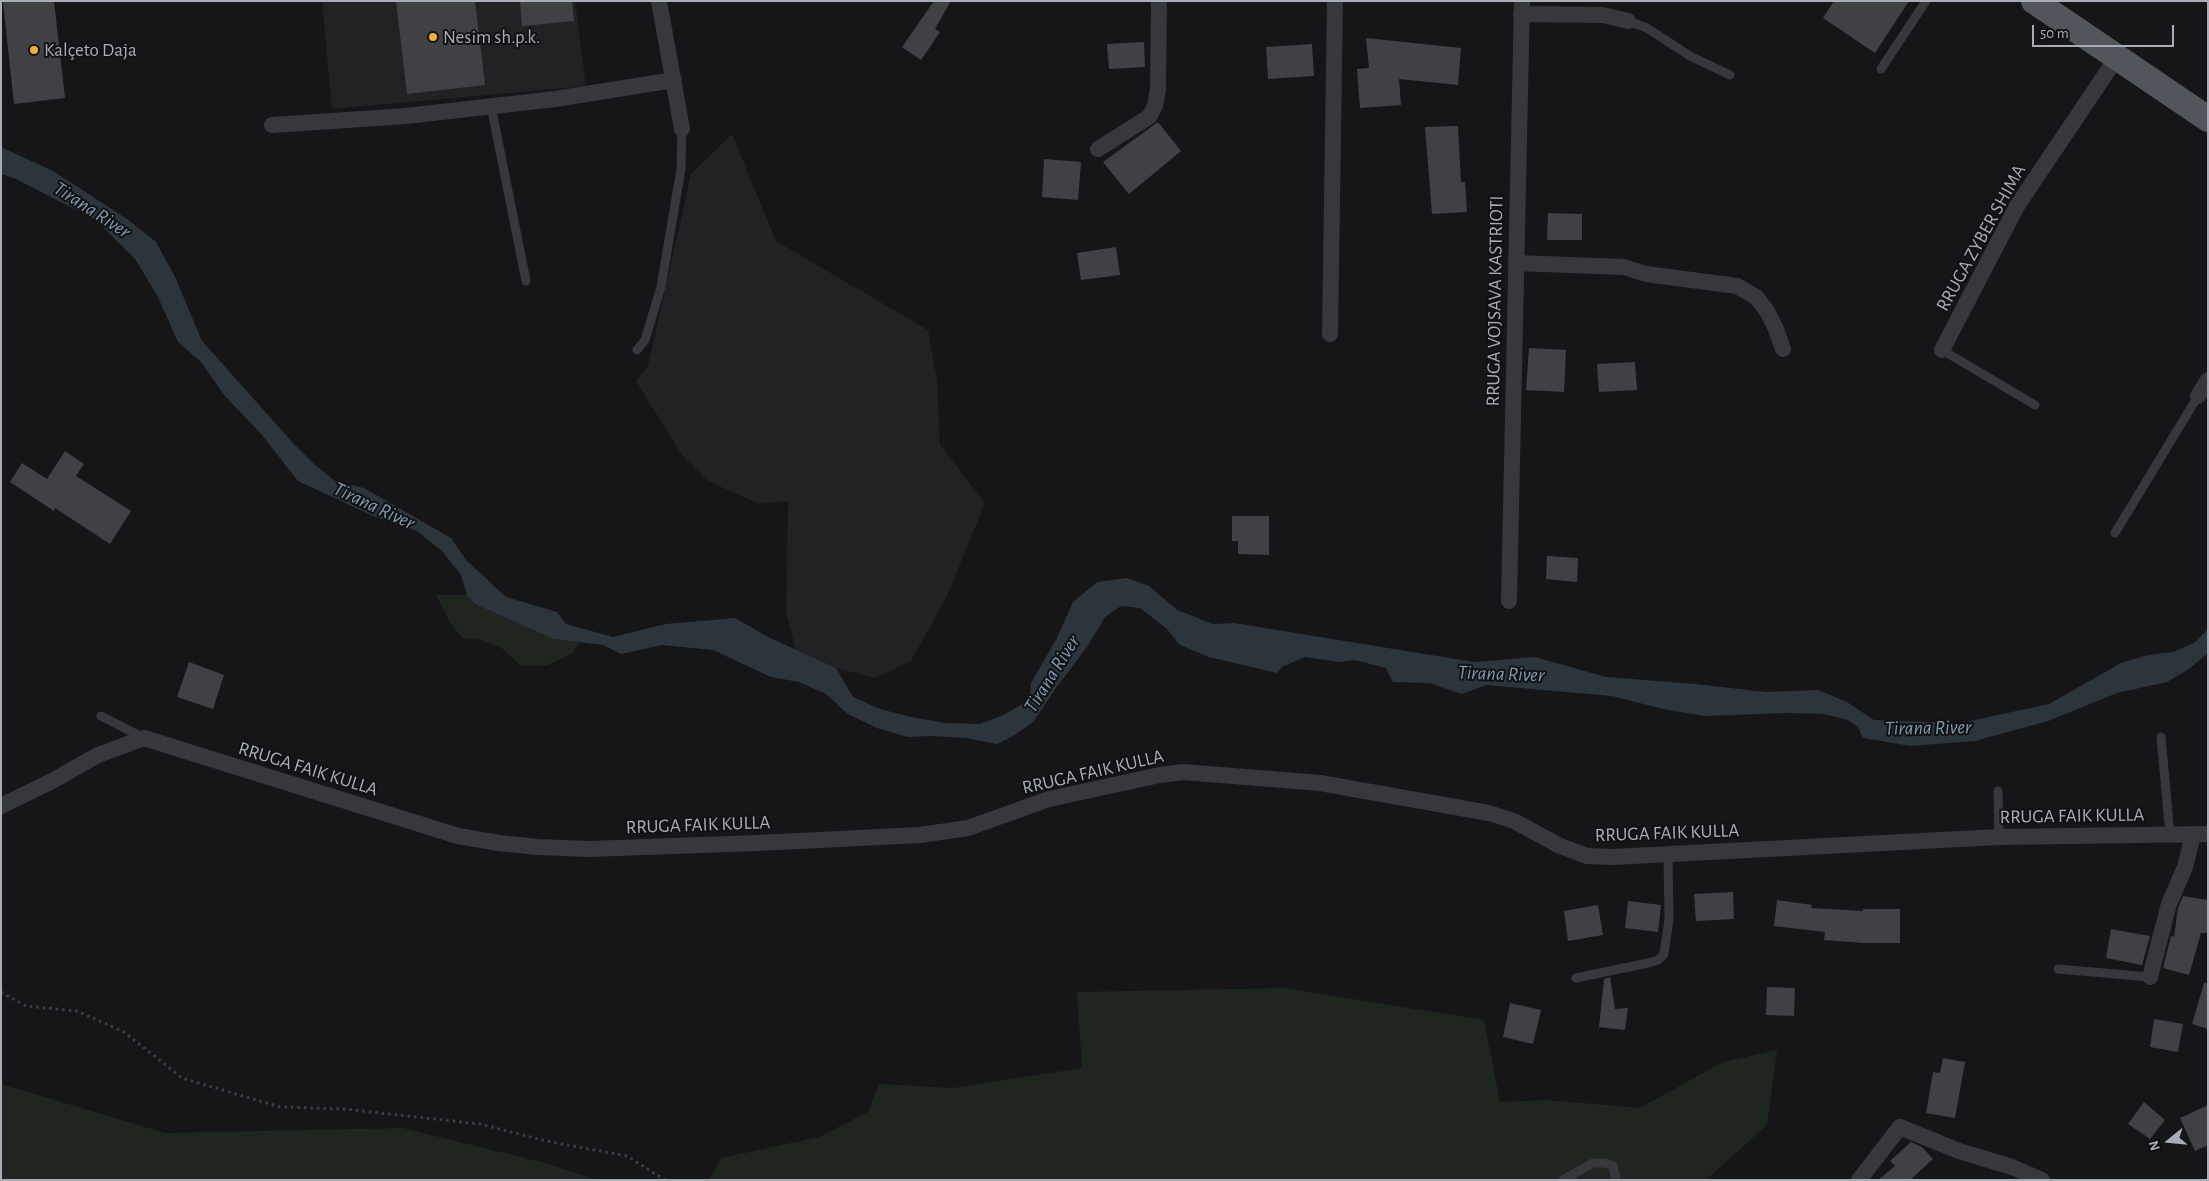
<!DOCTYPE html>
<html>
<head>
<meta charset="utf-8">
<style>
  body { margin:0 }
  #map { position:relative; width:2209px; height:1181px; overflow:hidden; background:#161618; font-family:"Alegreya Sans",sans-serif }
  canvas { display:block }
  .frame { position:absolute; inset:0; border:2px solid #a8adb8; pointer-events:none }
  .north { position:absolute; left:2144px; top:1116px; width:50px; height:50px; -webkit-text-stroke:4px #111113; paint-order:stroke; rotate:253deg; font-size:14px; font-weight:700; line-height:20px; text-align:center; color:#a8adb8 }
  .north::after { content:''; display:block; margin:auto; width:18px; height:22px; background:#a8adb8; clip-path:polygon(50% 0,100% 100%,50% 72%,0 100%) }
  .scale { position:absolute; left:2032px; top:25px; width:142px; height:22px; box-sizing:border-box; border:2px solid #a8adb8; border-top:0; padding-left:6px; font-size:15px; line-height:18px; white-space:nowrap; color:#a8adb8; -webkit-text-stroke:4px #111113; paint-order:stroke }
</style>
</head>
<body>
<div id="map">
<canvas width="2209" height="1181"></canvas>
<div class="frame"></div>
<div class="north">N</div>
<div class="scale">50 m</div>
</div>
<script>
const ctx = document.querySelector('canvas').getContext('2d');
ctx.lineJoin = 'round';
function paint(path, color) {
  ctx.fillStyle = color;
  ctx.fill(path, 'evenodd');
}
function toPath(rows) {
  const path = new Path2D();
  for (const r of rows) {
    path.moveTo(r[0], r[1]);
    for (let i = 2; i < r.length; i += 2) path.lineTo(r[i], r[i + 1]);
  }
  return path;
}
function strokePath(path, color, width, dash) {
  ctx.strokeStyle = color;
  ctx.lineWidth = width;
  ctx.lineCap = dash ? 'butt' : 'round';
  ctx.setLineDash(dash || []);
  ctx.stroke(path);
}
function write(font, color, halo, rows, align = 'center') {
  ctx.font = font + ' "Alegreya Sans",sans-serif';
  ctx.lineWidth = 4;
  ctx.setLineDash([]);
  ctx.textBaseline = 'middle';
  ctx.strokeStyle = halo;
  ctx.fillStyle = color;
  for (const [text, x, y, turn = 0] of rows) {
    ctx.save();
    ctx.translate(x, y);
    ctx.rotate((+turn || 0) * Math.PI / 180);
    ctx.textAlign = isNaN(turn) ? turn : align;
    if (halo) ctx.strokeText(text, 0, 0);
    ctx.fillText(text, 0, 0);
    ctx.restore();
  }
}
paint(toPath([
  [322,1,575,1,586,86,332,109],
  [732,134,776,241,928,330,937,381,940,445,985,503,947,596,911,661,875,678,836,668,796,650,786,613,788,501,759,504,708,481,682,455,636,381,648,366,691,174]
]), '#222225');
paint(toPath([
  [436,595,467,595,475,604,553,639,580,642,573,653,548,665,521,666,503,649,481,640,462,638,449,621],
  [1284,988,1484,1020,1500,1102,1547,1100,1640,1108,1723,1062,1777,1050,1767,1125,1706,1180,709,1180,721,1158,819,1137,868,1112,879,1084,953,1088,1082,1068,1077,992],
  [1,1084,165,1133,403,1128,545,1163,597,1180,1,1180]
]), '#1e261f');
paint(toPath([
  [1,147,53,171,127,219,156,242,175,277,202,341,293,443,315,465,335,481,364,488,451,538,466,560,506,597,557,612,566,624,613,637,666,624,735,618,770,638,836,668,853,697,880,709,911,717,945,723,980,724,1003,715,1030,700,1031,683,1057,638,1073,602,1097,582,1127,578,1149,586,1177,610,1213,624,1234,623,1474,662,1535,657,1606,677,1695,684,1766,692,1818,690,1847,702,1874,720,1961,723,2049,704,2121,663,2148,655,2173,652,2194,643,2208,629,2208,653,2189,669,2167,682,2117,693,2048,721,1975,741,1911,746,1863,738,1858,727,1848,720,1824,714,1787,713,1704,716,1663,709,1612,696,1486,685,1462,694,1430,683,1393,682,1386,668,1355,660,1339,662,1305,657,1282,667,1277,673,1209,657,1180,645,1166,628,1140,608,1121,606,1105,617,1087,647,1056,688,1033,722,1015,735,997,744,966,738,932,736,908,737,877,728,848,714,826,694,799,682,771,677,713,650,662,645,621,654,603,645,553,639,475,604,467,595,461,575,442,551,417,531,373,516,298,481,262,435,225,396,201,362,178,342,157,295,135,259,96,220,16,179,1,174]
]), '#2c353c');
paint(toPath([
  [11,1,54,1,65,98,14,104,3,2],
  [396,1,475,1,485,85,407,94],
  [520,1,572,1,574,21,522,26],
  [934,1,951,1,935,29,940,32,921,60,902,47],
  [1834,1,1909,1,1875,53,1823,18],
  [1366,38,1461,48,1458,85,1399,79,1401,105,1360,108,1357,69,1369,68],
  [1144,42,1145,67,1109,69,1107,44],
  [1312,44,1314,76,1268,79,1266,47],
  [1158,122,1181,151,1129,194,1103,162],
  [1458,126,1461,182,1465,182,1467,212,1432,214,1425,127],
  [1044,159,1081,162,1078,200,1042,197],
  [1548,213,1582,214,1582,240,1547,240],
  [1116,247,1120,275,1081,280,1077,253],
  [1529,348,1566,350,1564,392,1526,390],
  [1635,362,1637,390,1599,392,1597,364],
  [65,451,84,464,76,476,131,511,110,544,55,508,54,511,10,482,22,463,47,479],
  [1232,516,1269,516,1269,555,1238,554,1238,541,1232,541],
  [1547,556,1578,558,1577,582,1546,579],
  [189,662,224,675,213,709,177,697],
  [1733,892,1734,919,1696,921,1694,894],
  [2183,896,2208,900,2208,933,2201,933,2189,975,2163,968,2171,936,2174,937,2178,908],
  [1777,900,1812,905,1811,908,1863,911,1863,909,1900,909,1900,943,1863,943,1824,940,1825,932,1774,926],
  [1628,901,1661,905,1658,932,1625,928],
  [1598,905,1603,935,1568,941,1564,911],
  [2111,929,2150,936,2142,965,2106,958],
  [1610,977,1615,1009,1628,1008,1625,1030,1599,1027,1604,979],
  [2204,983,2208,983,2208,1029,2192,1024],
  [1767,987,1795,988,1794,1016,1766,1015],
  [1510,1003,1541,1010,1533,1044,1503,1037],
  [2154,1019,2183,1024,2178,1052,2150,1047],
  [1943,1058,1965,1062,1955,1118,1926,1113,1933,1072,1940,1073],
  [2144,1102,2165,1120,2150,1139,2128,1124],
  [2208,1105,2208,1145,2195,1151,2180,1118],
  [1911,1142,1922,1147,1933,1159,1910,1180,1878,1180,1895,1166,1890,1161]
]), '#404145');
strokePath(toPath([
  [1,992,26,1006,77,1011,124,1032,182,1078,280,1107,344,1109,480,1124,546,1141,627,1156,665,1180]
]), '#3d3f44', 3, [2.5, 4]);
strokePath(toPath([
  [1628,21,1647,28,1690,56,1730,75],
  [1881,69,1926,1],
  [491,106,526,281],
  [637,350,645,340,661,287,681,169,682,129],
  [1942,350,2035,405],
  [2115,533,2198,396],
  [101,716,144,738],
  [2161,737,2170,835],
  [1998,791,1999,837],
  [2058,969,2150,977],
  [1576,978,1648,963,1658,960,1664,954,1669,919,1668,854],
  [1563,1180,1593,1163,1605,1163,1613,1166,1616,1180]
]), '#37383d', 9);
strokePath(toPath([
  [659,1,682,129],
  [1521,14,1603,15,1628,21],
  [272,125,406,116,555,99,674,80],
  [1098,149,1149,117,1155,106,1158,89,1159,1],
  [1516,263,1624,267,1646,274,1737,286,1756,297,1767,311,1776,329,1783,349],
  [1330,334,1335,1],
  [1942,350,2017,206,2117,57],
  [2198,396,2208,380],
  [1509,601,1522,1],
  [1,806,52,781,98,755,144,738,458,836,499,843,538,847,589,849,757,843,920,835,968,828,1049,799,1160,775,1183,772,1320,783,1489,813,1514,821,1558,845,1587,856,1613,857,1999,837,2208,834],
  [2150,977,2169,904,2185,867,2193,835],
  [1859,1180,1900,1127,1959,1151,2012,1167,2042,1180]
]), '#37383d', 16);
strokePath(toPath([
  [2034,1,2208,119]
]), '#53555c', 26);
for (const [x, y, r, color] of [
  [433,37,5,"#f2b134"],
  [34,50,5,"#f2b134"]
]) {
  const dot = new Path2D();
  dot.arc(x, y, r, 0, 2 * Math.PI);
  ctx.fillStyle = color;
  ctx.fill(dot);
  strokePath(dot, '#111113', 2);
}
write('19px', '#a8adb8', '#111113', [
  ["Nesim sh.p.k.",443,37],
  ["Kalçeto Daja",44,50]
], 'left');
write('19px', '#a8adb8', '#111113', [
  ["RRUGA ZYBER SHIMA",1981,238,-61],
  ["RRUGA VOJSAVA KASTRIOTI",1495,301,-89],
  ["RRUGA FAIK KULLA",308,769,17],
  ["RRUGA FAIK KULLA",1093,772,-13],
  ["RRUGA FAIK KULLA",2072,816,-1],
  ["RRUGA FAIK KULLA",698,825,-2],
  ["RRUGA FAIK KULLA",1667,833,-2]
]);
write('italic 20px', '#7f9bb3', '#111113', [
  ["Tirana River",92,210,33],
  ["Tirana River",374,506,25],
  ["Tirana River",1052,674,-58],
  ["Tirana River",1501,674,2],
  ["Tirana River",1928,728,-1]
]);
</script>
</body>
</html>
